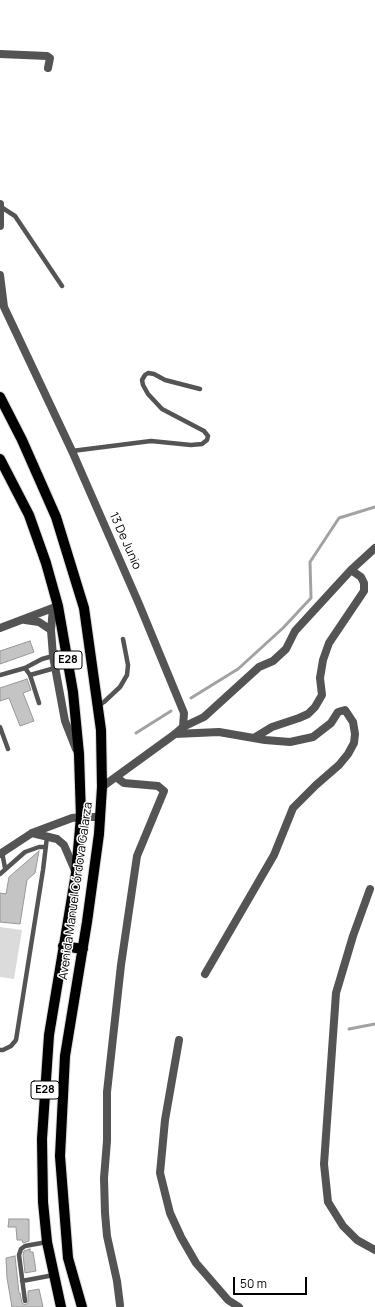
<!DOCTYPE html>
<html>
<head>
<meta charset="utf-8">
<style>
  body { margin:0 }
  #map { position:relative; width:375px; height:1307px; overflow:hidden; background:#fff; font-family:Manrope,sans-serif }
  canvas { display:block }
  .scale { position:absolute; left:233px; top:1277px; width:74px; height:18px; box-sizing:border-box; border:2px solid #000; border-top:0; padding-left:5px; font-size:12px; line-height:14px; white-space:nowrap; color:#000; -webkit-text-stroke:3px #fff; paint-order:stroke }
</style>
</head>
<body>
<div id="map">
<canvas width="375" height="1307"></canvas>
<div class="scale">50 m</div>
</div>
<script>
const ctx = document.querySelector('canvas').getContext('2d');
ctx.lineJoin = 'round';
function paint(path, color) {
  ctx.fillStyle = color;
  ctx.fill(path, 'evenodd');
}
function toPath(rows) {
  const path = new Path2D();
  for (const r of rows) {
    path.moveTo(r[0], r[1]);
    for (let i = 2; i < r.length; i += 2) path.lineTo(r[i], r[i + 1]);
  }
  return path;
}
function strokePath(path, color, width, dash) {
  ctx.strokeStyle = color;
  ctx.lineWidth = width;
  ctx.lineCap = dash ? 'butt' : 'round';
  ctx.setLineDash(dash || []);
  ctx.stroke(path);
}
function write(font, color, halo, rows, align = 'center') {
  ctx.font = font + ' Manrope,sans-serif';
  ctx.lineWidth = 3;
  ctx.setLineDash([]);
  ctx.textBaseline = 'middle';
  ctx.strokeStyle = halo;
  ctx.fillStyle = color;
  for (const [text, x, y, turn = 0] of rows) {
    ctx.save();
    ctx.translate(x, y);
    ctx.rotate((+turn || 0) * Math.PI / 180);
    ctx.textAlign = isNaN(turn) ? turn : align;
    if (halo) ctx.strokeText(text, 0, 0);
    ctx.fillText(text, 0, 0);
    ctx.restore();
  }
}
paint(toPath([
  [0,927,22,930,14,979,0,977]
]), '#dbdbdb');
strokePath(toPath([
  [191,698,238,669,283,628,311,598,310,562,339,518,375,507],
  [136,733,171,711],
  [349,1029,375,1024]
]), '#a2a2a2', 3);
const building = toPath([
  [30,641,34,652,0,664,0,651,30,641],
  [27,679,31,690,23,693,34,721,20,726,9,698,0,701,0,688,27,679],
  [39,851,35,873,27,880,20,924,0,922,0,893,6,894,9,877,39,851],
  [9,1219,29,1219,29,1241,23,1243,22,1240,17,1240,16,1227,8,1227,9,1219],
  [30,1249,30,1252,33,1252,36,1271,25,1273,23,1255,24,1251,30,1249],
  [15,1256,19,1293,20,1293,22,1303,25,1305,28,1303,28,1291,39,1289,43,1307,12,1307,7,1278,6,1258,15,1256]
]);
paint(building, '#c4c4c4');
strokePath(building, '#989898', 1);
const primary = toPath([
  [0,397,22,440,56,517,84,608,101,730,102,787,99,834,87,922,65,1056,60,1156,68,1258,82,1307],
  [0,459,29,515,46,563,58,606,73,692,79,754,81,817,76,873,49,1035,42,1139,43,1202,47,1242,61,1307],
  [63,946,83,949]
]);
strokePath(primary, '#dbdbdb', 12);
strokePath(toPath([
  [1,207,15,216,62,286],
  [72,451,151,441,191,445,202,444,207,440,208,436,204,431,162,409,148,394,143,385,142,380,145,375,148,373,154,374,165,380,200,389],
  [25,668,30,675,39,703],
  [0,675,25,668,42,659,53,656],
  [30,675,55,668],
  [98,706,104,702,120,687,127,675,128,665,123,639],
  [0,727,8,749],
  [2,852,5,868],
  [0,874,25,852,39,847,45,847],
  [0,1050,3,1050,11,1046,16,1040,43,870,47,837],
  [22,1281,54,1275],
  [25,1301,19,1255,21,1249,25,1246,47,1242]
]), '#545454', 4.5);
strokePath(toPath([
  [0,54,47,56,50,58,48,68],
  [0,204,0,226],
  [0,275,4,307,72,451,139,604,184,713,183,727,175,734,102,787],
  [25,620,39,622,51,630,53,656,65,721,76,749],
  [0,628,58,606],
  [51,630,53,608],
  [183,727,204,717,259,667,273,661,286,649,295,631,351,570,375,548],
  [175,734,219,732,265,740,290,742,313,737,331,723,338,712,345,710,353,722,355,734,354,743,348,754,339,765,316,785,293,808,274,855,205,974],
  [254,738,272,727,299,718,308,714,315,707,322,695,320,678,323,660,329,643,364,591,364,583,361,577,351,570],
  [116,777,124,783,158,786,164,791,137,856,121,965,107,1092,107,1141,104,1178,105,1213,107,1236,117,1281,120,1305],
  [370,889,353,936,336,993,324,1164,328,1202,343,1226,357,1240,375,1250],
  [179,1040,165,1120,160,1173,170,1213,181,1237,196,1263,228,1300,239,1307]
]), '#545454', 8);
strokePath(toPath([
  [32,833,57,839,64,845,76,873],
  [0,854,32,833,72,818,81,817,100,817]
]), '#545454', 8);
strokePath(primary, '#000', 10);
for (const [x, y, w] of [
  [68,660,28],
  [45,1090,28]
]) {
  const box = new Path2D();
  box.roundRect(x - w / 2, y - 9, w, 18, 3);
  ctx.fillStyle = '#fff';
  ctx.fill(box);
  strokePath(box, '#000', 1);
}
write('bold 11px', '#000', null, [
  ["E28",68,660],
  ["E28",45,1090]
]);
write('12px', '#000', '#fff', [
  ["13 De Junio",125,541,66],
  ["Avenida Manuel Córdova Galarza",76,891,-82]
]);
</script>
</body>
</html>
